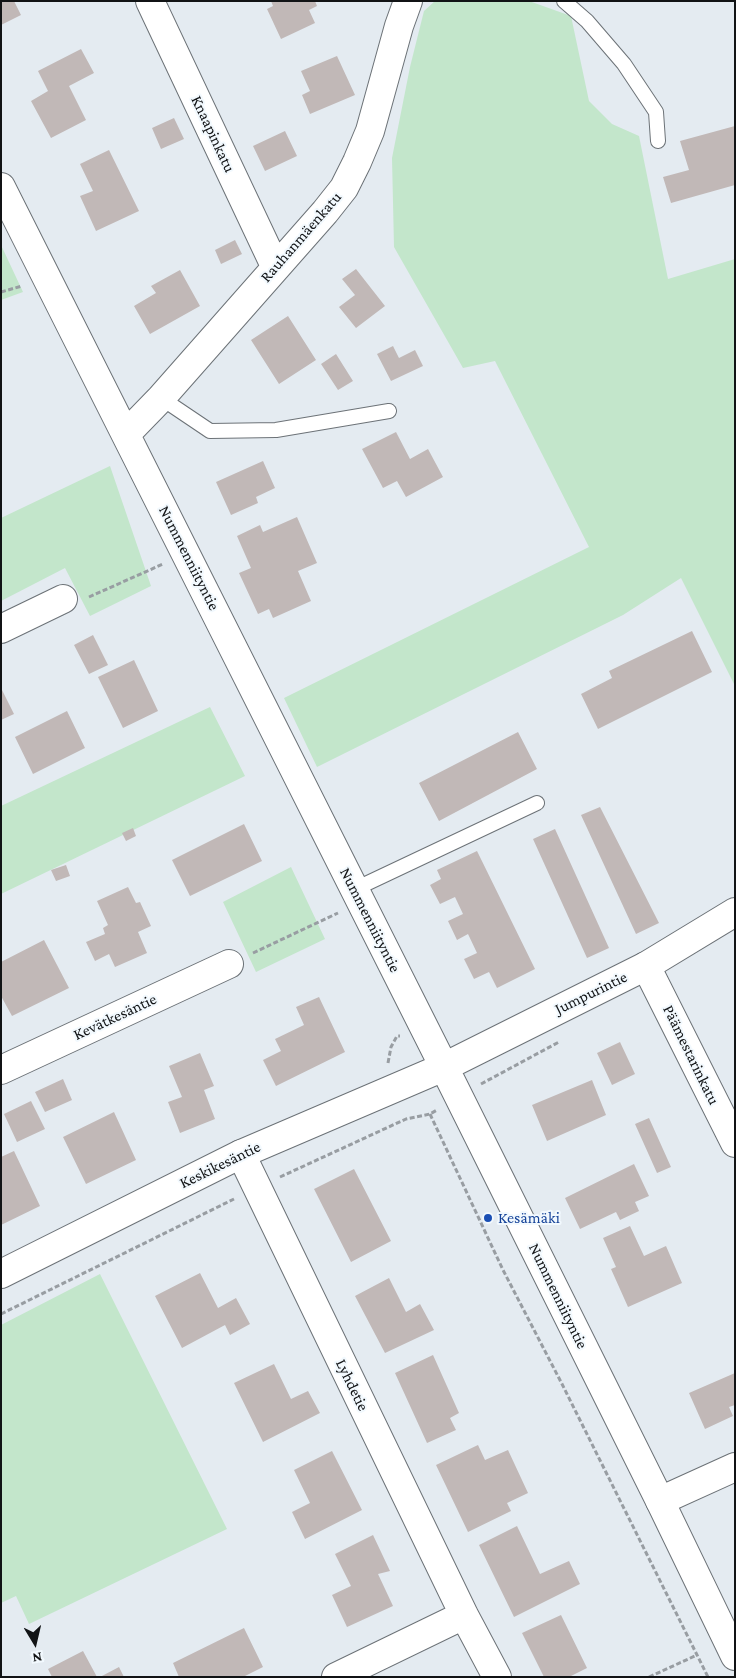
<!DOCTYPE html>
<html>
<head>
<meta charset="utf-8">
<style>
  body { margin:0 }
  #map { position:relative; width:736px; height:1678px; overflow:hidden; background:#e4ebf1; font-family:"Crimson Pro",serif }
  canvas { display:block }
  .frame { position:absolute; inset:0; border:2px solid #111315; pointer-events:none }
  .north { position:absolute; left:10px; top:1618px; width:50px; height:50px; -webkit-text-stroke:4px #f2f9fe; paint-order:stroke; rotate:171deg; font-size:14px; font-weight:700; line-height:20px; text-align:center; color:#111315 }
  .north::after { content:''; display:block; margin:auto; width:18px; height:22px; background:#111315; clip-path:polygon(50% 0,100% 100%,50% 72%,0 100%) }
</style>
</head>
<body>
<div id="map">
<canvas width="736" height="1678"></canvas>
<div class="frame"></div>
<div class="north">N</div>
</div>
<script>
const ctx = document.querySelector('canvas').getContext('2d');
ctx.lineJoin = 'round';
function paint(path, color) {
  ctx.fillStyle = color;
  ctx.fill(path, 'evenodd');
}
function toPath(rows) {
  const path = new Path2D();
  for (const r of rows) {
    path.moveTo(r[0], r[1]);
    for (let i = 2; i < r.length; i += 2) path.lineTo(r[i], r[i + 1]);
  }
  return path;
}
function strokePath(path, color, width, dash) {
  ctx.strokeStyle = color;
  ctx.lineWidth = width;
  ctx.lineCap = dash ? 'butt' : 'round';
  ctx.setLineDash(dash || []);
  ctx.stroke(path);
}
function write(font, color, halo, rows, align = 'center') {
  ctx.font = font + ' "Crimson Pro",serif';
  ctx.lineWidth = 4;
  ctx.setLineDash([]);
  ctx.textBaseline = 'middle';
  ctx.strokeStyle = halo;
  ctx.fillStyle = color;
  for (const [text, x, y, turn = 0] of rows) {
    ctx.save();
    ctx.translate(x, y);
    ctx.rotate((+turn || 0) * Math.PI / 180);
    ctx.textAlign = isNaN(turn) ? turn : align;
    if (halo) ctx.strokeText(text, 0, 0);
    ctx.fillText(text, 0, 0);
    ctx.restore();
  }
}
paint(toPath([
  [435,1,529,1,571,16,589,101,612,124,639,136,668,279,735,259,735,686,681,578,623,615,317,767,284,698,589,547,495,361,463,368,394,247,392,158,410,67,424,11],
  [1,245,23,292,1,300],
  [110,466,151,586,90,616,65,568,1,601,1,518],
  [210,707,245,776,1,894,1,806],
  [291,867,325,939,256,972,223,902],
  [100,1274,227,1529,29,1624,16,1596,1,1603,1,1325]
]), '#c3e6cb');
paint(toPath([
  [1,1,14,1,21,15,1,25],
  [271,1,315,1,317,6,309,10,315,23,281,39,267,9,273,6],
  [81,49,94,73,69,86,86,120,51,138,31,101,48,91,38,71],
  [337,56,355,95,310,114,302,95,310,91,301,71],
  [174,118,184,139,161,149,152,128],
  [735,126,735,185,671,203,663,177,689,170,680,141],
  [285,131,297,156,265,171,253,146],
  [109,150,139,211,96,231,80,196,93,191,80,164],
  [235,240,242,254,221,264,215,250],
  [356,269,385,306,356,328,339,307,355,295,342,279],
  [180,270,200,306,150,334,134,306,156,293,151,286],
  [288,316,316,360,279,384,251,340],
  [393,346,399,358,415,350,423,366,391,381,377,354],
  [336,354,353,381,338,390,321,364],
  [396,432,410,459,428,449,443,477,406,497,397,481,383,488,362,449],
  [263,461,275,488,256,497,258,503,231,515,216,482],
  [297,517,317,563,298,571,311,601,273,618,269,609,258,614,239,573,251,568,237,536,260,525,263,532],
  [692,631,712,672,598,729,581,694,612,678,609,671],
  [93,635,108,665,89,674,74,645],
  [134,660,158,711,123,728,98,677],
  [1,688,14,714,1,720],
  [67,711,85,748,33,774,15,737],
  [518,732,537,769,439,821,419,783],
  [600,807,659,923,636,934,581,815],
  [244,824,262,861,190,896,172,860],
  [133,828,136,836,126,841,122,833],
  [555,829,609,948,587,958,533,839],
  [477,851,535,969,497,988,489,972,474,979,464,959,477,953,468,934,457,940,448,921,463,914,455,897,440,904,430,885,441,879,437,870],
  [66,865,70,876,56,881,51,870],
  [128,887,136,903,140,902,151,926,138,932,147,953,115,967,109,954,95,961,86,942,105,934,103,928,108,925,97,901],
  [44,940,69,988,12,1016,1,996,1,962],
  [319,997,345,1052,276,1086,263,1060,281,1051,275,1039,304,1025,296,1007],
  [620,1042,635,1074,612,1085,597,1053],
  [200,1053,214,1086,204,1090,215,1119,180,1133,168,1102,182,1097,169,1066],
  [63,1079,72,1100,45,1112,35,1092],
  [592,1080,606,1115,547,1141,532,1105],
  [31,1101,45,1129,17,1142,4,1114],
  [114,1112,136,1160,86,1184,63,1137],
  [649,1118,671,1167,657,1173,635,1124],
  [14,1151,40,1206,1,1225,1,1157],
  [634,1164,649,1196,635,1202,639,1211,620,1220,616,1212,580,1229,565,1198],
  [354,1169,391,1241,351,1262,314,1189],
  [630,1226,644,1256,666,1246,682,1283,628,1307,611,1269,616,1267,603,1238],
  [200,1273,218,1308,236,1298,250,1324,230,1335,225,1325,182,1348,155,1296],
  [389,1278,406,1312,420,1304,434,1330,385,1353,355,1296],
  [433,1355,459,1413,450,1418,456,1430,427,1443,395,1373],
  [274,1364,291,1399,308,1391,320,1413,263,1442,234,1383],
  [735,1373,735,1405,729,1407,733,1416,705,1429,689,1393],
  [478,1445,485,1460,508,1450,528,1493,507,1503,511,1511,468,1532,436,1465],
  [332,1451,362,1510,305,1539,292,1512,310,1503,294,1470],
  [517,1526,540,1574,569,1561,580,1584,514,1617,479,1545],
  [373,1535,390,1571,378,1574,393,1606,347,1627,332,1595,351,1586,335,1554],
  [561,1615,587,1668,569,1677,544,1677,522,1633],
  [244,1628,263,1667,243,1677,179,1677,173,1663],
  [83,1651,97,1677,52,1677,48,1669],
  [119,1667,124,1677,100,1677]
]), '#c1b8b7');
const service = toPath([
  [564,1,587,21,624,64,656,112,658,141],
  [161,398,210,431,276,430,389,411],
  [355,889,537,803]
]);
const minor = toPath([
  [150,1,275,266],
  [1,187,444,1067],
  [126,434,161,398,325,212,344,188,357,162,370,131,399,26,408,1],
  [1,629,63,599],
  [646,966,735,1143],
  [1,1070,229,964],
  [241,1154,464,1615,497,1677],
  [660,1501,735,1467],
  [336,1677,464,1615]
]);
const tertiary = toPath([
  [444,1067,660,1501,735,1656],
  [1,1274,241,1154,444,1067,646,966,735,912]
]);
strokePath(service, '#6c7277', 16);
strokePath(minor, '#6c7277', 30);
strokePath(tertiary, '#6c7277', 30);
strokePath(toPath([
  [1,292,22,286],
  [89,597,163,564],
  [253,953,338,913],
  [388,1063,391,1047,397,1036,400,1036],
  [481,1084,559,1042],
  [430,1114,503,1270,562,1384,708,1677],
  [280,1177,406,1119,430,1114,437,1110],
  [1,1314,234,1199],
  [649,1677,697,1655]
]), '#989da2', 3, [5, 2.5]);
strokePath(service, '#fff', 14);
strokePath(minor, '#fff', 28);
strokePath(tertiary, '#fff', 28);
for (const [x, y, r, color] of [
  [488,1218,5,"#1a4fb4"]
]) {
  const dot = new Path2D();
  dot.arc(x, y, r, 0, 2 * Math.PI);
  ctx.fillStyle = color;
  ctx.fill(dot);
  strokePath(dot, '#f2f9fe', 2);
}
write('16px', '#111315', '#f2f9fe', [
  ["Knaapinkatu",213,134,65],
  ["Rauhanmäenkatu",301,237,-49],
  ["Nummenniityntie",189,558,63],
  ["Nummenniityntie",370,920,63],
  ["Jumpurintie",591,993,-26],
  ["Kevätkesäntie",115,1017,-25],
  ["Päämestarinkatu",691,1055,64],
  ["Keskikesäntie",220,1165,-26],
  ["Nummenniityntie",558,1296,64],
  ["Lyhdetie",352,1385,64]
]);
write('16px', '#164399', '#f2f9fe', [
  ["Kesämäki",498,1218]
], 'left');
</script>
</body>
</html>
